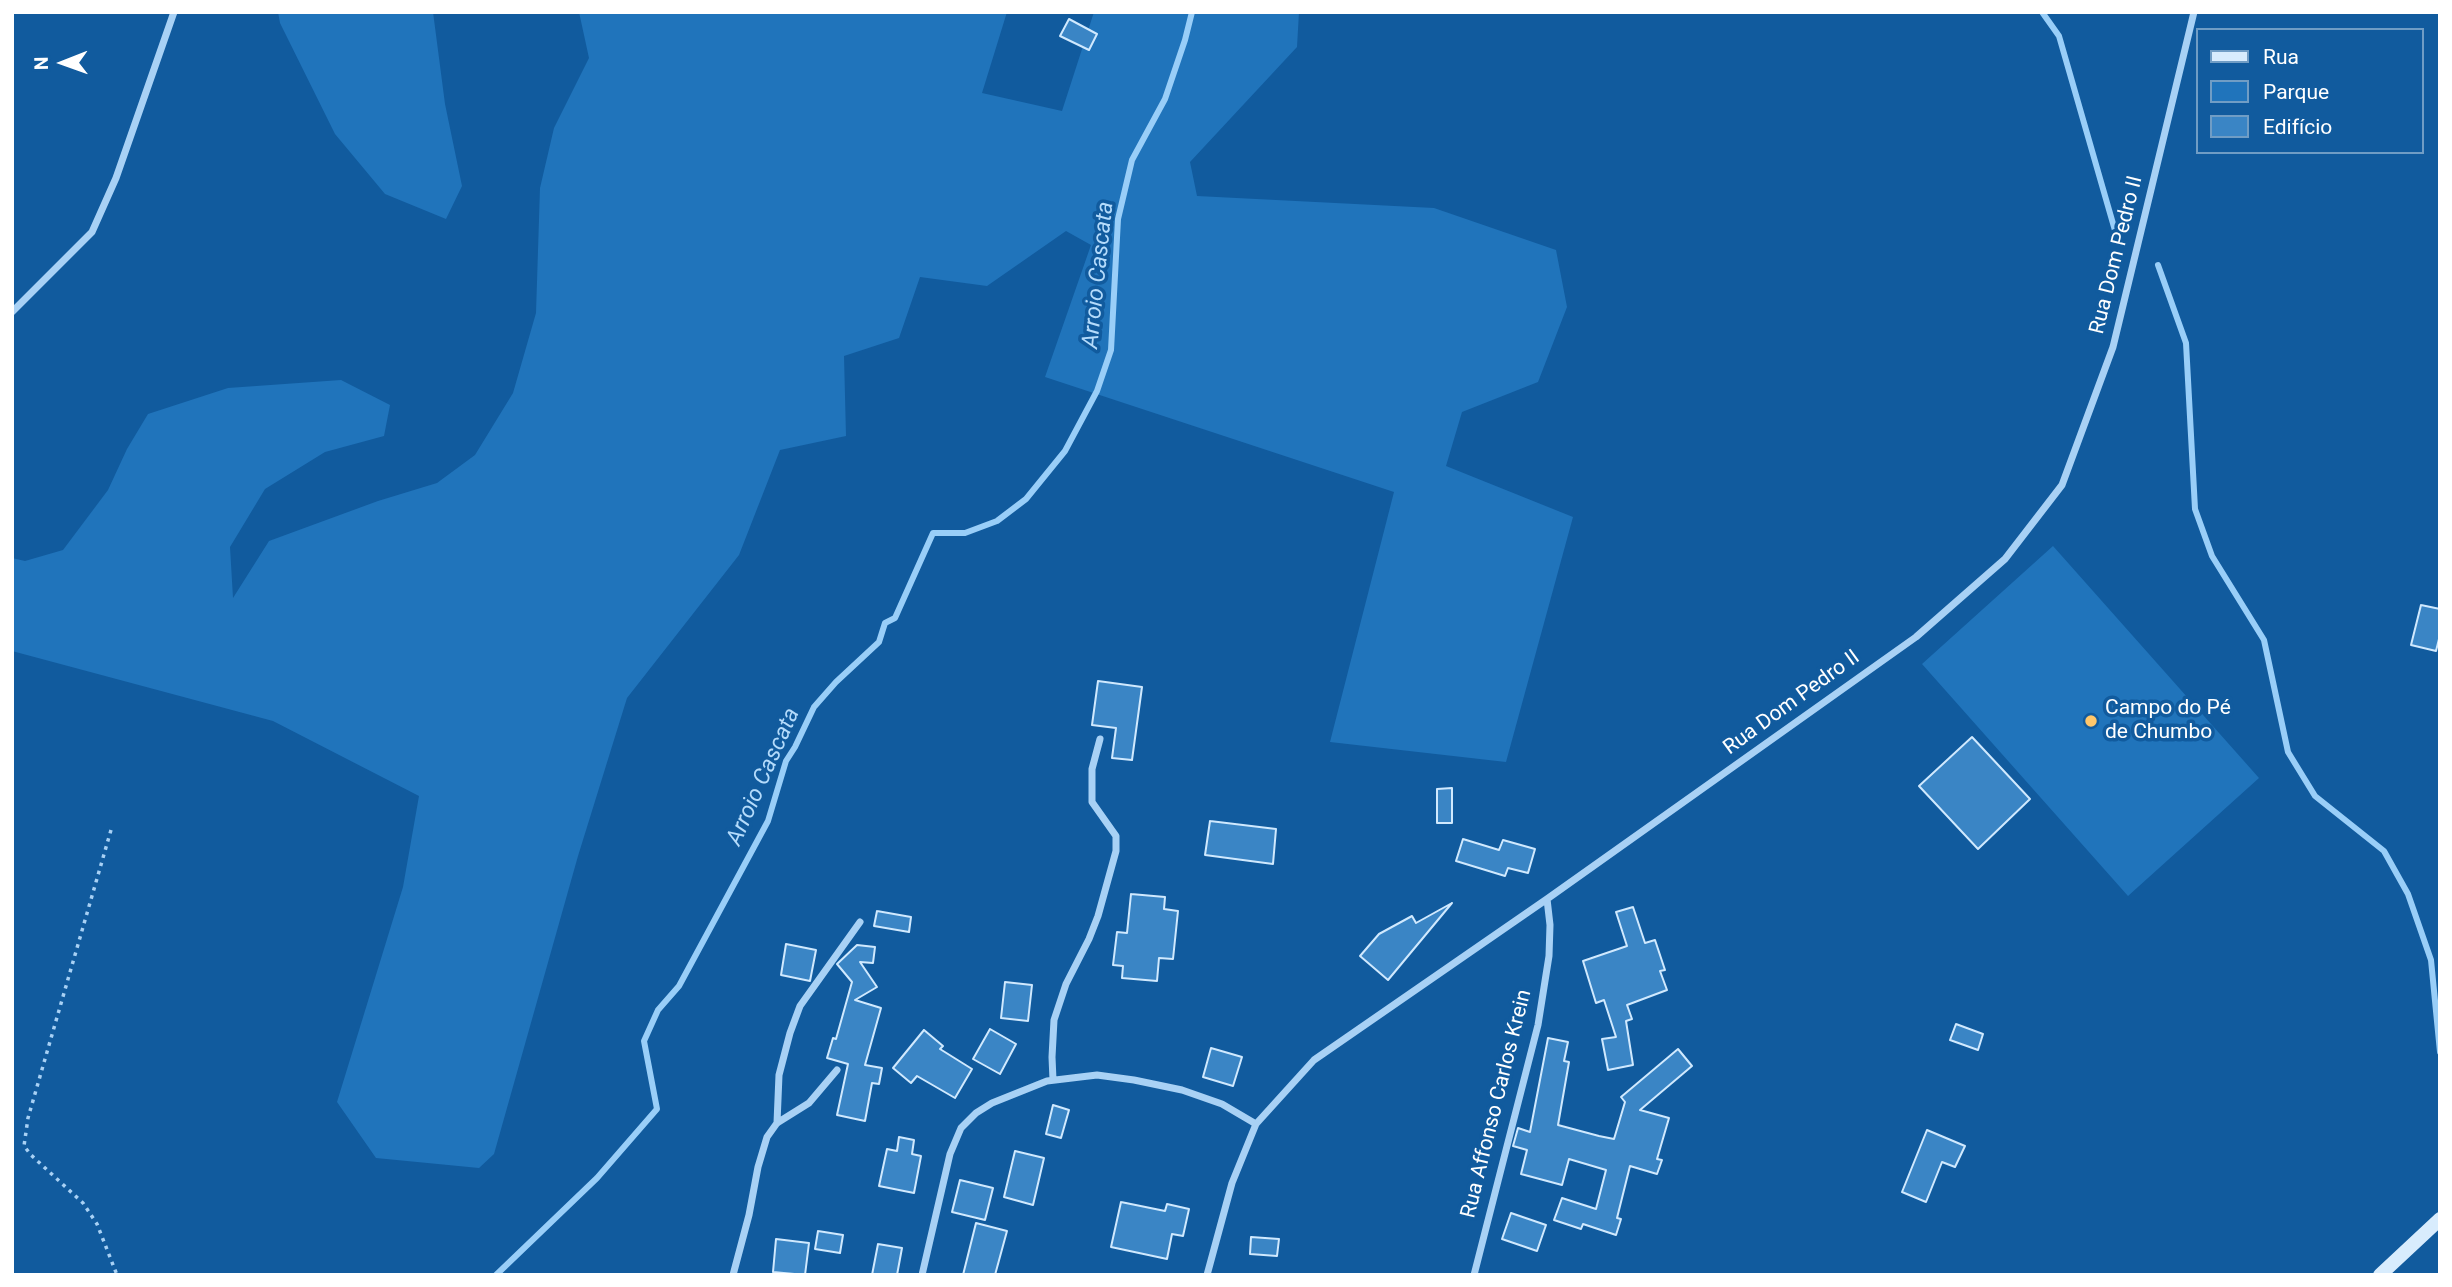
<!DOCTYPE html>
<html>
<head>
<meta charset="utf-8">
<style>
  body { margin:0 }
  #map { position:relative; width:2452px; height:1287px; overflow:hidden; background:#115b9e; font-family:Roboto,sans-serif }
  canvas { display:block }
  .frame { position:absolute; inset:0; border:14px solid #fff; pointer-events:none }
  .legend { position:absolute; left:2196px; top:28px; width:228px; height:126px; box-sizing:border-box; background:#115b9e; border:2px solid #709dc5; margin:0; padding:9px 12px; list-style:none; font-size:21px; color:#fff }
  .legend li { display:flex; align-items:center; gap:14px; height:35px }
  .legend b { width:35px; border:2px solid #709dc5 }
  .north { position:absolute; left:28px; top:28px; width:70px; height:70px; -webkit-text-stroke:5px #115b9e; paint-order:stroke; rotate:269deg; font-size:19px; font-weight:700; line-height:28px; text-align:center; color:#fff }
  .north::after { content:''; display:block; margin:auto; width:24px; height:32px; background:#fff; clip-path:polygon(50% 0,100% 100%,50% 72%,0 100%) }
</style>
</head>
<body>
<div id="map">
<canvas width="2452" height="1287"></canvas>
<div class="frame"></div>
<ul class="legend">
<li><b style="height:9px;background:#d8ecfd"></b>Rua</li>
<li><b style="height:19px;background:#2074bb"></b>Parque</li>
<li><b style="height:19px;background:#3a85c5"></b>Edifício</li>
</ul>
<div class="north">N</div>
</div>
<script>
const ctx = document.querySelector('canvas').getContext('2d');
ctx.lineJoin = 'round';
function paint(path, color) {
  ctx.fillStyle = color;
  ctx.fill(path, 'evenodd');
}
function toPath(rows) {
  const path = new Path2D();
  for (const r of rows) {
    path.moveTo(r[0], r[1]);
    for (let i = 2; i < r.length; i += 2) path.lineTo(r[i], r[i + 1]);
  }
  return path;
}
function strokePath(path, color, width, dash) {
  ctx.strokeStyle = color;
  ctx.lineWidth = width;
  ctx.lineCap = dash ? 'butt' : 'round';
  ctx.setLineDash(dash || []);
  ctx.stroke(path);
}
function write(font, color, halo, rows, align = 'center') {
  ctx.font = font + ' Roboto,sans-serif';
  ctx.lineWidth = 7;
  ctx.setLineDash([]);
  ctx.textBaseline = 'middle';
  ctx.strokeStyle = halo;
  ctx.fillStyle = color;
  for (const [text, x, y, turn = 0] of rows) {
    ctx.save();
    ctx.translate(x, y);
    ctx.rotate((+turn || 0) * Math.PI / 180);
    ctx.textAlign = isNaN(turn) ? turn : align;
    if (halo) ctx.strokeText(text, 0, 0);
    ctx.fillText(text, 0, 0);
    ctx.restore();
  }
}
paint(toPath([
  [278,12,433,12,445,104,462,186,446,219,385,194,335,134,280,23],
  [579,12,1007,12,982,93,1062,111,1094,12,1299,12,1297,47,1190,162,1197,196,1434,208,1556,250,1567,307,1538,382,1462,412,1446,466,1573,517,1506,762,1330,742,1394,492,1045,377,1091,245,1066,231,987,286,920,277,899,338,844,356,846,436,780,450,739,555,627,698,578,856,494,1154,479,1168,376,1158,337,1102,403,887,419,796,273,721,12,651,12,558,25,561,63,550,108,490,127,449,148,414,228,388,341,380,390,405,384,436,325,452,265,489,230,547,233,598,269,541,378,501,437,483,475,455,513,393,536,313,540,188,554,128,589,58],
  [2053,546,2259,778,2128,896,1922,664]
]), '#2074bb');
strokePath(toPath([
  [2042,12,2059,36,2116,234],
  [2158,265,2186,343,2195,509,2212,556,2264,640,2288,752,2315,796,2384,851,2408,894,2431,960,2440,1052],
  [496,1275,597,1178,657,1109,644,1041,658,1010,679,986,768,821,786,761,795,747,814,707,836,682,879,642,885,623,895,618,933,533,965,533,997,521,1026,499,1065,451,1097,391,1111,350,1118,219,1132,160,1165,99,1185,40,1192,12]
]), '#99cef8', 6);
const building = toPath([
  [1069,19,1097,34,1089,50,1060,36,1069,19],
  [2421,605,2440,609,2440,635,2436,651,2411,645,2421,605],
  [1098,681,1142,687,1132,760,1112,758,1116,728,1092,725,1098,681],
  [1972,737,2030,799,1978,849,1919,786,1972,737],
  [1452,788,1452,823,1437,823,1437,789,1452,788],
  [1210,821,1276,829,1273,864,1205,855,1210,821],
  [1463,839,1499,850,1503,840,1535,849,1528,873,1508,868,1505,876,1456,861,1463,839],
  [1131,894,1165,897,1164,909,1178,911,1173,959,1159,958,1157,981,1122,978,1123,966,1113,965,1117,932,1127,933,1131,894],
  [1452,903,1388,980,1360,956,1379,934,1412,916,1416,923,1452,903],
  [1633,907,1645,943,1655,940,1665,970,1660,971,1667,990,1627,1005,1632,1019,1626,1021,1633,1065,1608,1070,1602,1039,1616,1037,1604,1000,1596,1003,1583,961,1627,946,1616,912,1633,907],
  [877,911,911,917,909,932,874,926,877,911],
  [786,944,816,950,810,981,781,975,786,944],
  [857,945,875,947,873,963,860,962,877,987,855,1000,881,1008,865,1065,882,1068,879,1084,872,1083,865,1121,837,1115,848,1064,827,1058,833,1038,836,1039,852,982,837,964,857,945],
  [1005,982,1032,985,1028,1021,1001,1018,1005,982],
  [1956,1024,1983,1034,1978,1050,1950,1040,1956,1024],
  [990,1029,1016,1044,1000,1074,973,1059,990,1029],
  [924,1030,943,1046,940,1049,972,1069,955,1098,917,1076,911,1083,893,1068,924,1030],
  [1548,1038,1568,1042,1564,1061,1569,1062,1558,1125,1599,1136,1614,1139,1625,1102,1621,1097,1678,1049,1692,1066,1640,1110,1669,1118,1657,1159,1662,1160,1657,1174,1630,1166,1617,1218,1621,1219,1616,1235,1583,1224,1581,1229,1554,1220,1562,1198,1596,1209,1606,1170,1569,1159,1562,1185,1521,1174,1527,1150,1513,1146,1518,1128,1530,1132,1548,1038],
  [1211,1048,1242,1057,1233,1086,1203,1077,1211,1048],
  [1053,1105,1069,1110,1061,1138,1046,1134,1053,1105],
  [1927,1130,1965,1146,1955,1167,1942,1162,1926,1202,1902,1192,1927,1130],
  [899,1137,914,1140,912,1154,921,1156,914,1193,879,1186,887,1149,897,1151,899,1137],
  [1015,1151,1044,1158,1033,1205,1004,1197,1015,1151],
  [960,1180,993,1188,985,1220,952,1212,960,1180],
  [1121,1202,1165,1211,1167,1204,1189,1209,1183,1236,1172,1234,1167,1259,1111,1247,1121,1202],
  [1511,1213,1546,1225,1537,1251,1502,1239,1511,1213],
  [976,1223,1007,1231,995,1275,963,1275,976,1223],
  [818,1231,843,1235,840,1253,815,1249,818,1231],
  [1251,1237,1279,1239,1277,1256,1250,1254,1251,1237],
  [776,1239,809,1243,805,1275,773,1272,776,1239],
  [878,1244,902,1248,897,1275,872,1275,878,1244]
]);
paint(building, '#3a85c5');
strokePath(building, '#d0e9fe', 2);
strokePath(toPath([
  [111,830,28,1118,24,1146,31,1155,83,1203,97,1224,117,1275]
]), '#a8d1f5', 3.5, [3.5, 5]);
strokePath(toPath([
  [12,312,92,232,116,178,174,12],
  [1053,1080,1052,1057,1054,1020,1066,984,1089,939,1098,916,1116,851,1116,836,1092,802,1092,769,1100,739],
  [777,1123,779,1075,790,1033,800,1006,860,922],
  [733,1275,749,1215,758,1167,767,1137,777,1123,809,1103,837,1070],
  [922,1275,950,1154,961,1128,976,1113,992,1103,1047,1081,1097,1075,1134,1080,1182,1090,1222,1104,1256,1124],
  [1207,1275,1232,1183,1256,1124,1314,1060,1547,899,1916,637,2005,559,2062,485,2113,347,2194,12],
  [1474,1275,1538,1025,1549,956,1550,925,1547,899]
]), '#a8d1f5', 7);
strokePath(toPath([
  [2380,1275,2440,1219]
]), '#d8ecfd', 14);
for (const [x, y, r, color] of [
  [2091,721,7,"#ffc76b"]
]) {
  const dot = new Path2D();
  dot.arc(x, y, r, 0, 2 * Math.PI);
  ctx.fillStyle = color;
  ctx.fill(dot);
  strokePath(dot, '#115b9e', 2.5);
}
write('21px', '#fff', '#115b9e', [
  ["Rua Dom Pedro II",2117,255,-76],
  ["Rua Dom Pedro II",1792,703,-36],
  ["Rua Affonso Carlos Krein",1497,1104,-76]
]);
write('21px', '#fff', '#115b9e', [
  ["Campo do Pé",2105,709],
  ["de Chumbo",2105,733]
], 'left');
write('italic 23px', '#b4dbfb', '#115b9e', [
  ["Arroio Cascata",1099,275,-84],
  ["Arroio Cascata",764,777,-66]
]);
</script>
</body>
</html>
